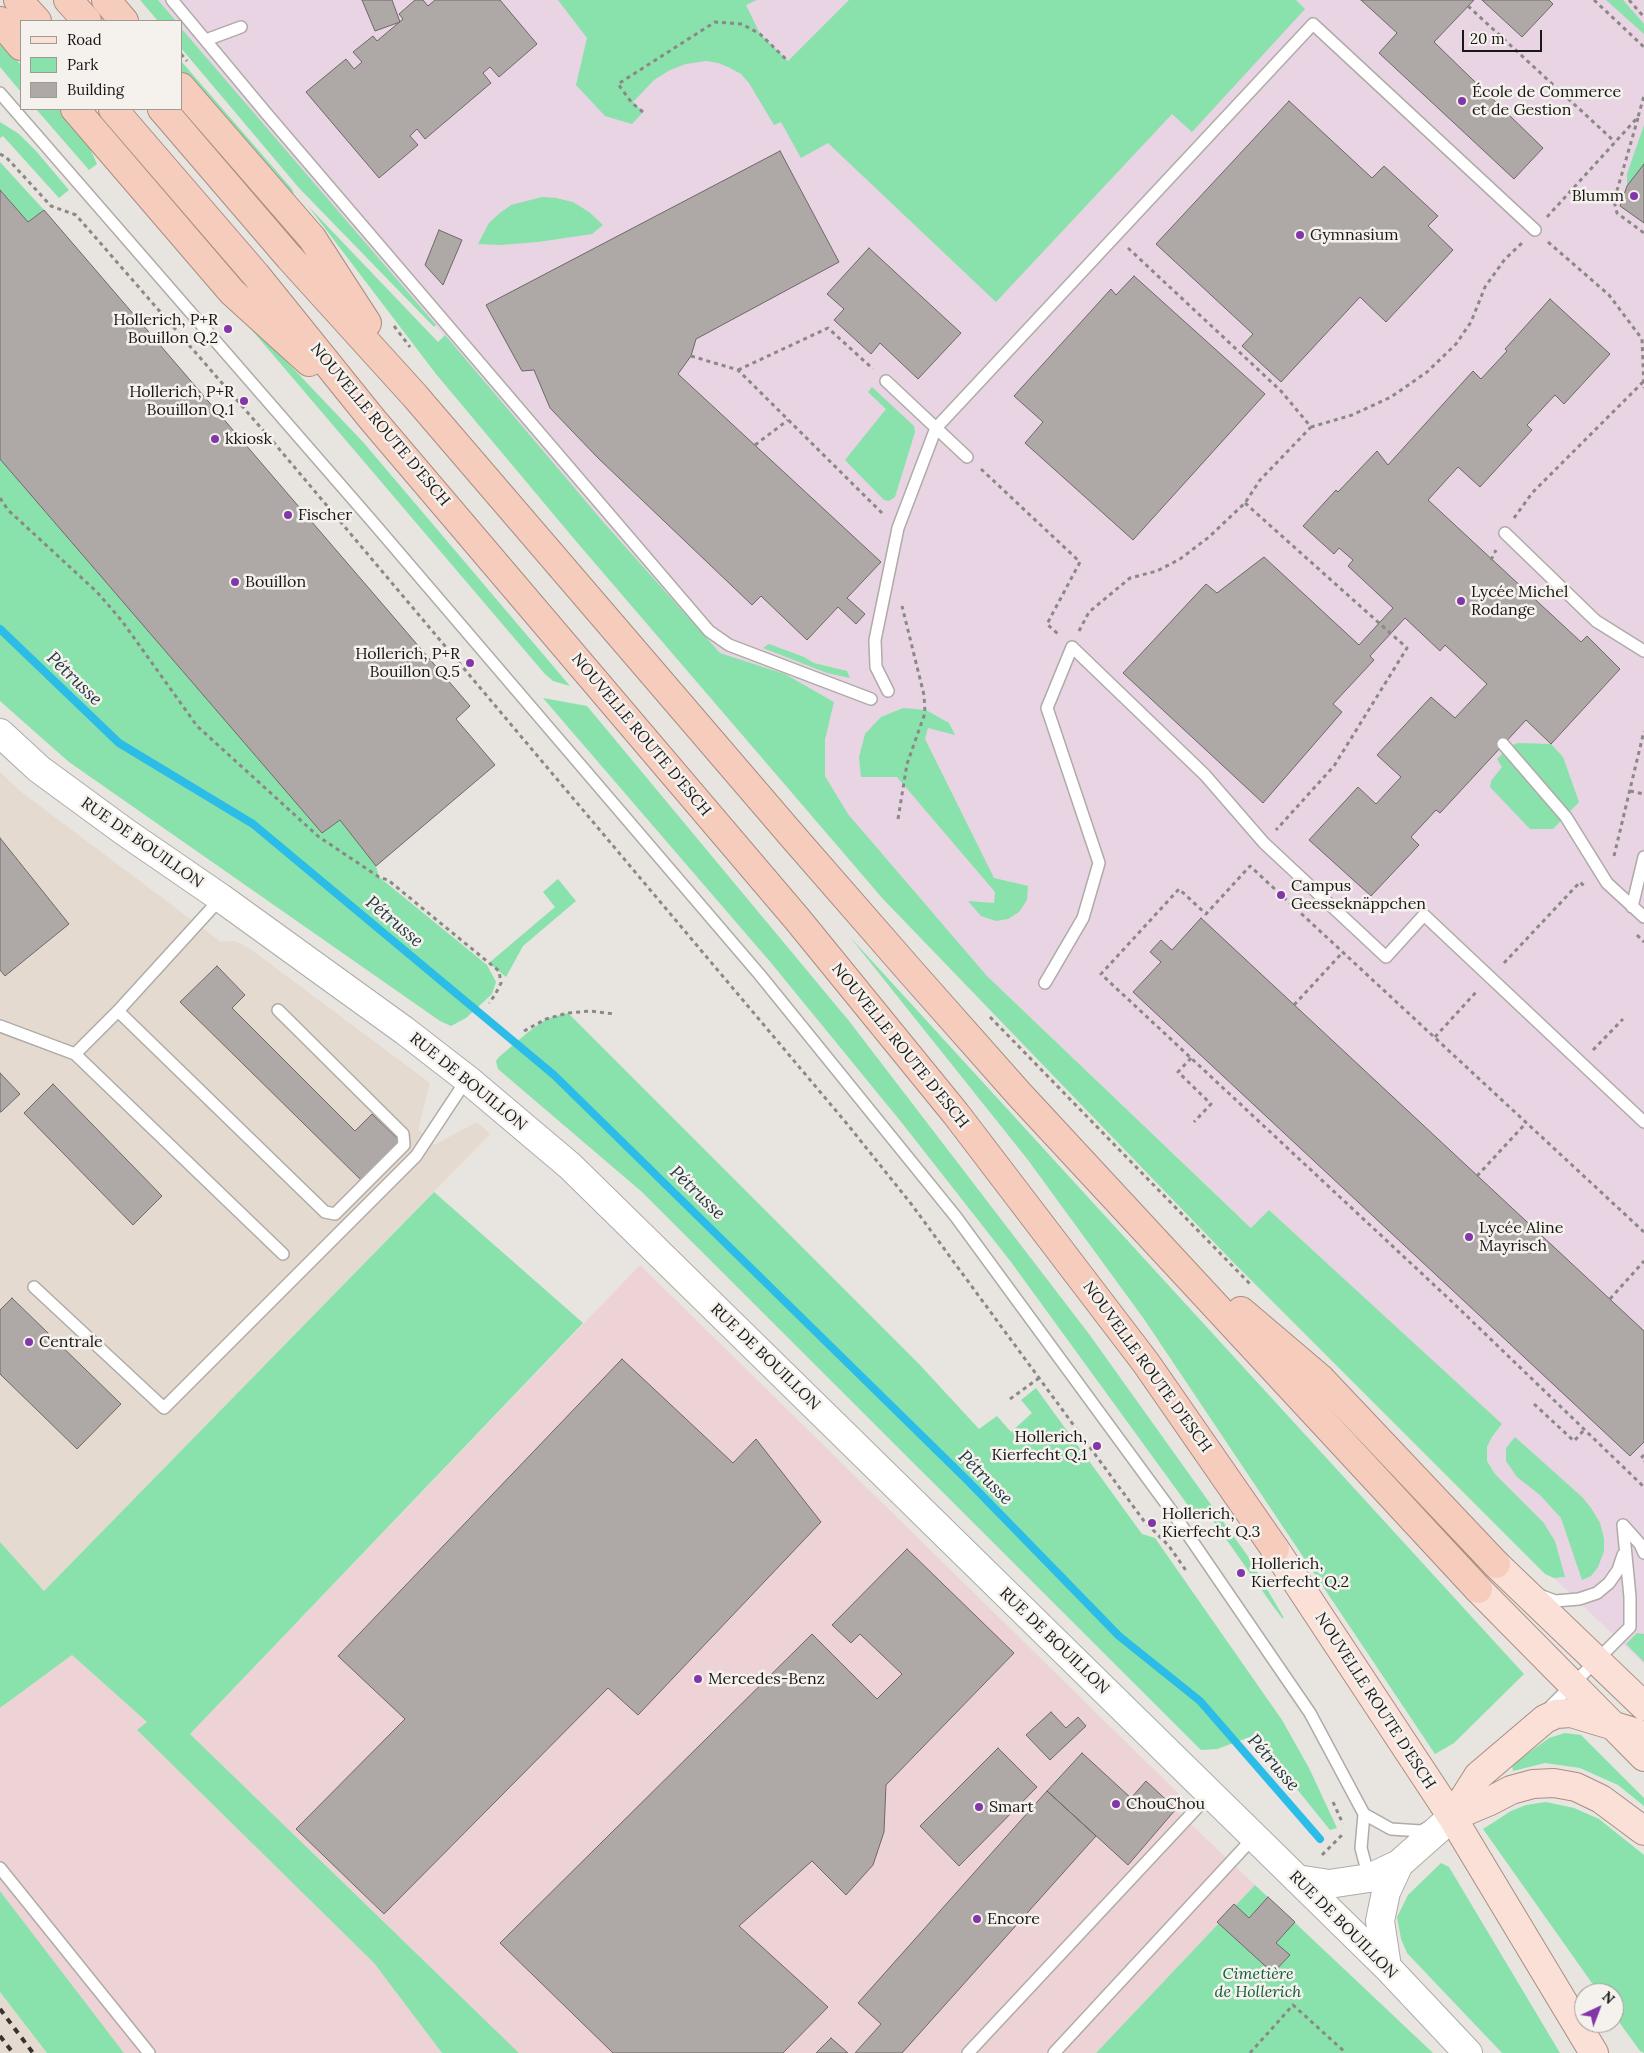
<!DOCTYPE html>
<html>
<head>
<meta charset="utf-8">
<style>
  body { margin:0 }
  #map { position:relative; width:1644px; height:2053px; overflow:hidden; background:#e8e4e0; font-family:Lora,serif }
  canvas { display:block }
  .legend { position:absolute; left:20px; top:20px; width:162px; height:90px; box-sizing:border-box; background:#f5f1ed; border:1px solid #9d9a97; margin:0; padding:6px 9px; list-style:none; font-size:15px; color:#1a1817 }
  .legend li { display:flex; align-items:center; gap:10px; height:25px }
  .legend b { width:25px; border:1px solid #9d9a97 }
  .north { position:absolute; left:1574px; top:1983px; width:50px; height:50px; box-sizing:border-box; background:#f5f1ed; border:1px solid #9d9a97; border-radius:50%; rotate:43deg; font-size:14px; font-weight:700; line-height:20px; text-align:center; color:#1a1817 }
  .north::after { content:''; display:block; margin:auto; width:18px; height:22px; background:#8236a7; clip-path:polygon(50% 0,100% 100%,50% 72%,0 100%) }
  .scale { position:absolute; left:1462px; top:30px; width:80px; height:22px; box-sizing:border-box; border:2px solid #1a1817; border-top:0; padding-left:6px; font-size:15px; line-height:18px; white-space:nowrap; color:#1a1817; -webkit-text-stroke:4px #f5f1ed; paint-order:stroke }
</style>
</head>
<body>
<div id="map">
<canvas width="1644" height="2053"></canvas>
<ul class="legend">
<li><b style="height:6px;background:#fae0d7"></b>Road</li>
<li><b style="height:14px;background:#89e1ac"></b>Park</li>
<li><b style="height:14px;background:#aea8a7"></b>Building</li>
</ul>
<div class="north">N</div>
<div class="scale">20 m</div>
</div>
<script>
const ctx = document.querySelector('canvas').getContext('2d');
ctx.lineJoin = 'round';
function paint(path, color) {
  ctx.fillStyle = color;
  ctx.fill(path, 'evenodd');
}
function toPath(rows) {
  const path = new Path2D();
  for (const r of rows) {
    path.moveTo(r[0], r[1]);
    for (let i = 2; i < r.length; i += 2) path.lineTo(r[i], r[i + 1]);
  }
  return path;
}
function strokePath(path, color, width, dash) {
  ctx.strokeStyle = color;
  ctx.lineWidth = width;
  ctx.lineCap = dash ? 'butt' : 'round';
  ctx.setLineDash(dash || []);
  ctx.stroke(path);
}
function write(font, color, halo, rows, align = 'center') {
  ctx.font = font + ' Lora,serif';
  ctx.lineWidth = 5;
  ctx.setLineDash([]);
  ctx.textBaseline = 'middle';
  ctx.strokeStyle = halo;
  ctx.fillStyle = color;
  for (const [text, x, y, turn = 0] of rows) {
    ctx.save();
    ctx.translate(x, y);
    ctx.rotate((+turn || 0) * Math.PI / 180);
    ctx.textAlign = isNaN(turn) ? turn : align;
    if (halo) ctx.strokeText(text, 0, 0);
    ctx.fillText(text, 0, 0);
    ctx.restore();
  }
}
paint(toPath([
  [640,1265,1185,1800,1176,1810,1255,1885,1096,2053,519,2053,190,1734],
  [72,1655,147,1722,137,1730,374,1963,442,2053,124,2053,0,1891,0,1708]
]), '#eed3d6');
paint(toPath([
  [0,772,20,791,221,942,235,941,249,948,430,1083,418,1129,434,1145,477,1122,490,1134,44,1591,0,1542],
  [0,1992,47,2053,0,2053]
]), '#e4dad0');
paint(toPath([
  [158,0,1644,0,1644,1664,1554,1578,1565,1577,1509,1489,1495,1474,1487,1461,1487,1447,1492,1437,1502,1425,1269,1210,1252,1228,987,976,848,814,825,776,825,740,834,702,785,674,720,653,605,524,181,28,181,21,176,21]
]), '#e8d4e3');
paint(toPath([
  [140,0,158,0,176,21,158,21],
  [558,0,757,0,746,5,760,34,788,61,849,0,1296,0,1305,9,1192,132,1172,114,996,302,828,143,801,158,781,122,774,125,749,83,741,74,728,67,718,63,706,61,686,64,670,70,654,80,633,102,643,112,632,124,605,116,576,85,587,38],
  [1606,0,1623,0,1644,24,1644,34],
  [181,28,436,325,434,327,299,188,181,48],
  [0,41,21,65,21,92,0,67],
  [181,61,292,189,300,210,181,72],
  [36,109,59,109,87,142,97,164,89,170],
  [0,122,19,134,36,151,69,190,59,198,3,136,0,138],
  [1644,125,1644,164,1627,186,1627,174],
  [0,162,44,210,28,222,0,190],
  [542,197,556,198,573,202,589,212,603,225,592,234,538,242,500,245,478,244,489,223,500,213,511,205],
  [308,206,438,342,445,335,605,524,720,653,785,674,834,702,825,740,825,776,848,814,987,976,1251,1228,1269,1210,1502,1424,1492,1437,1487,1447,1487,1461,1495,1474,1543,1522,1555,1541,1565,1577,1554,1578,1545,1574,1232,1261,883,899,575,540,436,374],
  [211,282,363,442,570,686,553,681,544,673],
  [872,387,914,426,915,432,895,497,889,501,884,500,845,460,886,409,868,392],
  [0,459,322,833,340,820,376,866,379,877,487,965,496,982,492,994,466,1018,451,1026,440,1021,69,762,0,701],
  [769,644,804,657,814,663,847,671,850,678,827,673,763,648],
  [543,698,587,706,849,1021,1089,1334,1247,1555,1284,1618,1282,1618,1273,1606,1205,1509,1195,1515,1011,1262,902,1123,772,964],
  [903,708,926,710,949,723,955,735,928,728,925,739,994,878,1028,886,1027,900,1019,912,1008,919,996,921,981,916,968,901,994,903,995,892,897,777,861,777,859,757,865,734,881,717],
  [1518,743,1551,744,1563,757,1579,802,1553,829,1530,829,1490,787,1491,781,1502,767,1497,759,1510,746],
  [558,879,576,901,523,946,506,977,489,963,555,907,543,892],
  [850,937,1524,1674,1454,1743,1435,1754,1144,1319,1028,1160],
  [568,1013,919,1364,979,1429,997,1416,1011,1432,1032,1413,1021,1400,1036,1388,1142,1534,1155,1538,1282,1720,1309,1768,1337,1828,1330,1830,1271,1757,1250,1737,1217,1749,1201,1750,642,1192,498,1069,496,1061,499,1057,527,1033,546,1019],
  [434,1192,583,1323,190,1734,519,2053,442,2053,374,1963,137,1730,147,1722,72,1655,0,1708,0,1542,44,1591],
  [1515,1437,1582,1497,1591,1508,1600,1523,1604,1539,1604,1551,1598,1567,1591,1576,1582,1580,1561,1518,1540,1495,1517,1477,1506,1461,1506,1448],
  [1637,1633,1644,1634,1644,1662,1626,1644],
  [1565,1733,1581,1735,1644,1798,1644,1806,1618,1785,1580,1768,1545,1763,1513,1771,1512,1765,1549,1738],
  [1546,1802,1574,1808,1599,1819,1644,1855,1644,2053,1640,2051,1614,2015,1614,1993,1599,1993,1483,1829,1511,1811,1526,1805],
  [1441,1863,1449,1867,1560,2053,1502,2053,1407,1953,1401,1939,1397,1917,1408,1895],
  [1255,1885,1433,2053,1096,2053],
  [0,1891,124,2053,47,2053,0,1992]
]), '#89e1ac');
strokePath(toPath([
  [0,629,119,743,253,824,554,1075,967,1480,1119,1636,1200,1701,1320,1839]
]), '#2bbce7', 8);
const building = toPath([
  [362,0,392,0,400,22,375,31,362,0],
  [415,0,423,0,428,6,435,0,500,0,537,44,499,77,490,67,483,73,491,83,425,139,417,129,410,136,418,145,379,178,306,92,346,59,354,69,362,62,353,52,373,36,377,41,403,19,399,14,415,0],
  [1361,0,1474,0,1434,42,1543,148,1514,179,1379,53,1397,33,1361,0],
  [1482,0,1549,0,1553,4,1522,37,1482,0],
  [1289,101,1372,178,1384,166,1438,216,1428,226,1453,250,1386,322,1360,297,1281,382,1242,346,1253,334,1156,244,1289,101],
  [780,151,839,262,696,339,691,356,678,374,881,562,847,598,865,614,856,624,838,607,807,640,761,596,752,605,598,458,550,408,534,370,522,371,486,305,780,151],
  [1644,164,1644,223,1620,206,1627,186,1644,164],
  [0,190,28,222,44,210,470,706,456,719,495,765,376,866,340,820,322,833,0,459,0,190],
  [439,230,462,240,443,285,425,265,439,230],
  [869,248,961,333,918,379,880,343,871,354,834,320,844,309,827,294,869,248],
  [1134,276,1265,394,1133,540,1025,443,1043,422,1014,396,1111,289,1116,295,1134,276],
  [1550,299,1610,354,1564,404,1555,395,1527,425,1532,430,1480,487,1458,467,1428,500,1581,642,1587,636,1620,669,1551,744,1526,720,1440,813,1436,810,1411,837,1419,845,1371,896,1309,840,1358,787,1376,804,1401,777,1377,755,1431,697,1455,718,1487,684,1445,645,1440,651,1405,618,1370,656,1374,660,1333,704,1342,712,1263,803,1123,673,1206,584,1217,593,1264,557,1359,645,1393,608,1348,566,1353,560,1339,548,1334,554,1303,526,1336,490,1338,492,1377,451,1388,465,1473,371,1481,379,1507,351,1505,349,1550,299],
  [0,838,69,924,5,976,0,970,0,838],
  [1201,918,1644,1331,1644,1442,1630,1456,1133,992,1161,962,1150,952,1161,940,1172,950,1201,918],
  [217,966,245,995,232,1008,355,1131,372,1114,400,1141,361,1180,180,1002,217,966],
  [0,1073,20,1094,1,1112,0,1112,0,1073],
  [53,1084,162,1196,133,1225,24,1113,53,1084],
  [12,1298,121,1404,77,1449,0,1374,0,1310,12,1298],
  [622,1359,733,1463,756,1439,821,1522,638,1715,608,1688,384,1914,296,1829,405,1719,338,1656,622,1359],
  [907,1549,1014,1653,886,1785,884,1832,873,1865,846,1895,812,1861,739,1926,828,2007,783,2053,613,2053,500,1943,812,1634,877,1699,902,1674,860,1634,851,1643,832,1625,907,1549],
  [1051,1712,1066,1728,1078,1717,1086,1726,1050,1760,1026,1735,1051,1712],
  [998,1748,1037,1787,959,1866,920,1826,998,1748],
  [1082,1753,1131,1798,1146,1781,1176,1809,1128,1865,1047,1791,1082,1753],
  [1047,1791,1096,1836,902,2053,855,2053,881,2024,858,2003,1047,1791],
  [1268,1897,1295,1922,1276,1943,1290,1955,1273,1973,1217,1922,1234,1904,1249,1918,1268,1897],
  [831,2038,848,2053,816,2053,831,2038]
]);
paint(building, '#aea8a7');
strokePath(building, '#6e6867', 1);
const lane = toPath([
  [172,0,266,113,709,631,729,645,871,699],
  [206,40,241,27],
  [0,93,371,520,760,975,956,1217,1173,1513,1310,1713,1364,1814,1361,1848,1369,1878],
  [886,381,967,457],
  [1505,533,1596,621,1644,651],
  [888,691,876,667,875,640,898,528,936,428,1313,24,1535,230],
  [1503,744,1566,817,1607,883,1644,917],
  [221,898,118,1011,325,1212,335,1214,404,1145,403,1134,278,1010],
  [1632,907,1644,857],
  [1045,983,1083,918,1099,863,1047,708,1072,647,1205,775,1264,843,1386,957,1424,915,1644,1122],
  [118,1011,75,1054,283,1254],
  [0,1026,75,1054],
  [34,1287,164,1408,416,1156,467,1079],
  [1623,1525,1640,1544,1644,1553],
  [1542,1596,1555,1601,1579,1599,1597,1593,1609,1583,1618,1570,1623,1555],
  [1546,1711,1630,1627,1630,1597,1623,1525],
  [1364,1814,1391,1829,1421,1831,1430,1826],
  [0,1868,149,2053],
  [968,2053,1210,1794],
  [1054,2053,1254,1837]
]);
const secondary = toPath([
  [0,733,39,769,125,832,221,898,405,1031,467,1079,570,1166,1387,1967,1468,2053],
  [1297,1879,1329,1884,1369,1878,1399,1864,1452,1817],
  [1387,1967,1380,1921,1386,1892,1399,1864]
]);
const primary = toPath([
  [1275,1549,1452,1817,1594,2053],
  [1496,1564,1644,1706],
  [1478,1589,1644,1757],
  [1452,1817,1478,1776,1545,1719,1556,1714,1571,1713,1644,1735],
  [1452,1817,1490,1801,1511,1790,1533,1784,1554,1783,1576,1787,1601,1799,1644,1831]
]);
const highway = toPath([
  [18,0,37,21],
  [68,0,87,21],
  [106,0,124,21],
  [0,21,21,46],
  [181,87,312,238,367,323],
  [75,109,232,292,309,362],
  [113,109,256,275,372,419,798,920,956,1114,1146,1363,1275,1549],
  [162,109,289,257,415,396,795,839,911,972,1019,1094,1478,1589],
  [1241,1311,1321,1379,1496,1564]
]);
strokePath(lane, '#afaba7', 14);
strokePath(secondary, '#afaba7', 30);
strokePath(primary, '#a98d83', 30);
strokePath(highway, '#a98d83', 30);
strokePath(toPath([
  [1594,0,1644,47],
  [1629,0,1644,17],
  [1468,6,1615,142],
  [181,54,187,61],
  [643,112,632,103,618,84,715,22,742,24,760,34,788,61],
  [1638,118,1614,201,1617,213,1644,233],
  [0,154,6,157,51,206,76,215,275,444,848,1125,912,1205,1144,1521,1169,1546,1187,1572],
  [1547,217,1638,117,1644,96],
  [1548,242,1609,295,1642,339,1644,388],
  [1128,248,1281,391,1311,427,1352,415,1391,397,1427,372,1456,344,1471,322,1485,287,1505,259,1522,243],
  [394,326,410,347],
  [691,356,738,370,883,514],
  [738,370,828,328,873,369],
  [755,445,788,420],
  [981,469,1080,562,1047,624,1058,634],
  [0,498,8,510,97,592,122,621,197,726,319,837,379,877,388,880,499,971,501,983,495,995,489,1003],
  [1245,503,1407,648,1334,766,1276,830],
  [1514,518,1532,493,1644,381],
  [1491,560,1496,550],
  [1079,631,1089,612,1130,578,1157,571,1180,559,1209,537,1245,503,1260,480,1311,427],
  [1630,791,1644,794],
  [898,819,907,764,925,713,924,695,902,606],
  [1614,856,1644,731],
  [1637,935,1644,942],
  [1504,963,1580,882,1585,887],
  [1294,1005,1343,952],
  [990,1017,1251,1285],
  [524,1031,546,1019,568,1013,590,1011,615,1014],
  [1435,1037,1477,991],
  [1593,1050,1623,1019],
  [1191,1058,1178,1072,1211,1104,1194,1122],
  [1477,1176,1526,1123],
  [1644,1232,1250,866,1206,914,1179,889,1101,974,1447,1297,1644,1487],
  [1610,1299,1644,1261],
  [1010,1399,1039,1378],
  [1534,1404,1574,1441,1584,1430],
  [1644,1455,1641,1458,1644,1461],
  [1333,1802,1343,1824],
  [1322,1855,1342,1835],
  [1250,2053,1293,2005,1346,2053]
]), '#8b8885', 3, [4, 4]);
strokePath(lane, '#fff', 11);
strokePath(secondary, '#fff', 28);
strokePath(primary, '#fae0d7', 28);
strokePath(highway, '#f6ccbd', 28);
strokePath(toPath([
  [0,2009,33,2053],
  [0,2036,13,2053]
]), '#363332', 4, [6, 6]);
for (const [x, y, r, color] of [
  [1462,101,5,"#8236a7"],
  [1634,196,5,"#8236a7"],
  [1300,235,5,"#8236a7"],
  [228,329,5,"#8236a7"],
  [244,401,5,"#8236a7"],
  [215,439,5,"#8236a7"],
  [288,515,5,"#8236a7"],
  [235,582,5,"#8236a7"],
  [1461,601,5,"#8236a7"],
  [470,663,5,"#8236a7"],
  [1281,895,5,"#8236a7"],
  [1469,1237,5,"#8236a7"],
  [29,1342,5,"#8236a7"],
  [1097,1446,5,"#8236a7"],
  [1152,1523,5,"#8236a7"],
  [1241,1573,5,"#8236a7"],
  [698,1679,5,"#8236a7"],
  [1116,1804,5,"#8236a7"],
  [979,1807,5,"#8236a7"],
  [977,1919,5,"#8236a7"]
]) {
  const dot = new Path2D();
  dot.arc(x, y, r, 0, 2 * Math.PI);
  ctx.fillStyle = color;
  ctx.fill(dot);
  strokePath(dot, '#f5f1ed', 2);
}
write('16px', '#1a1817', '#f5f1ed', [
  ["École de Commerce",1472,92],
  ["et de Gestion",1472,110],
  ["Blumm",1624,196,"right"],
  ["Gymnasium",1310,235],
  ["Hollerich, P+R",218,320,"right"],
  ["Bouillon Q.2",218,338,"right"],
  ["Hollerich, P+R",234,392,"right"],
  ["Bouillon Q.1",234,410,"right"],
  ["kkiosk",225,439],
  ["Fischer",298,515],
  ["Bouillon",245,582],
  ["Lycée Michel",1471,592],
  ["Rodange",1471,610],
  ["Hollerich, P+R",460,654,"right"],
  ["Bouillon Q.5",460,672,"right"],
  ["Campus",1291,886],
  ["Geesseknäppchen",1291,904],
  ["Lycée Aline",1479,1228],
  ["Mayrisch",1479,1246],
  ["Centrale",39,1342],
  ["Hollerich,",1087,1437,"right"],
  ["Kierfecht Q.1",1087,1455,"right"],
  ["Hollerich,",1162,1514],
  ["Kierfecht Q.3",1162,1532],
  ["Hollerich,",1251,1564],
  ["Kierfecht Q.2",1251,1582],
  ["Mercedes-Benz",708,1679],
  ["ChouChou",1126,1804],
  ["Smart",989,1807],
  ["Encore",987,1919]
], 'left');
write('16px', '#1a1817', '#f5f1ed', [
  ["NOUVELLE ROUTE D'ESCH",380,425,50],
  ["NOUVELLE ROUTE D'ESCH",641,735,50],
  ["RUE DE BOUILLON",142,843,35],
  ["NOUVELLE ROUTE D'ESCH",900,1046,51],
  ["RUE DE BOUILLON",468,1082,39],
  ["RUE DE BOUILLON",765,1357,44],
  ["NOUVELLE ROUTE D'ESCH",1147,1367,54],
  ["RUE DE BOUILLON",1054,1641,44],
  ["NOUVELLE ROUTE D'ESCH",1375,1701,57],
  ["RUE DE BOUILLON",1343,1925,45]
]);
write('italic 16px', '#0c5d37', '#f5f1ed', [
  ["Cimetière",1258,1974],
  ["de Hollerich",1258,1992]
]);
write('italic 18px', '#213840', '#f5f1ed', [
  ["Pétrusse",74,679,44],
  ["Pétrusse",394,922,40],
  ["Pétrusse",697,1193,44],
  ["Pétrusse",985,1478,45],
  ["Pétrusse",1273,1763,49]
]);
</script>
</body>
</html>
